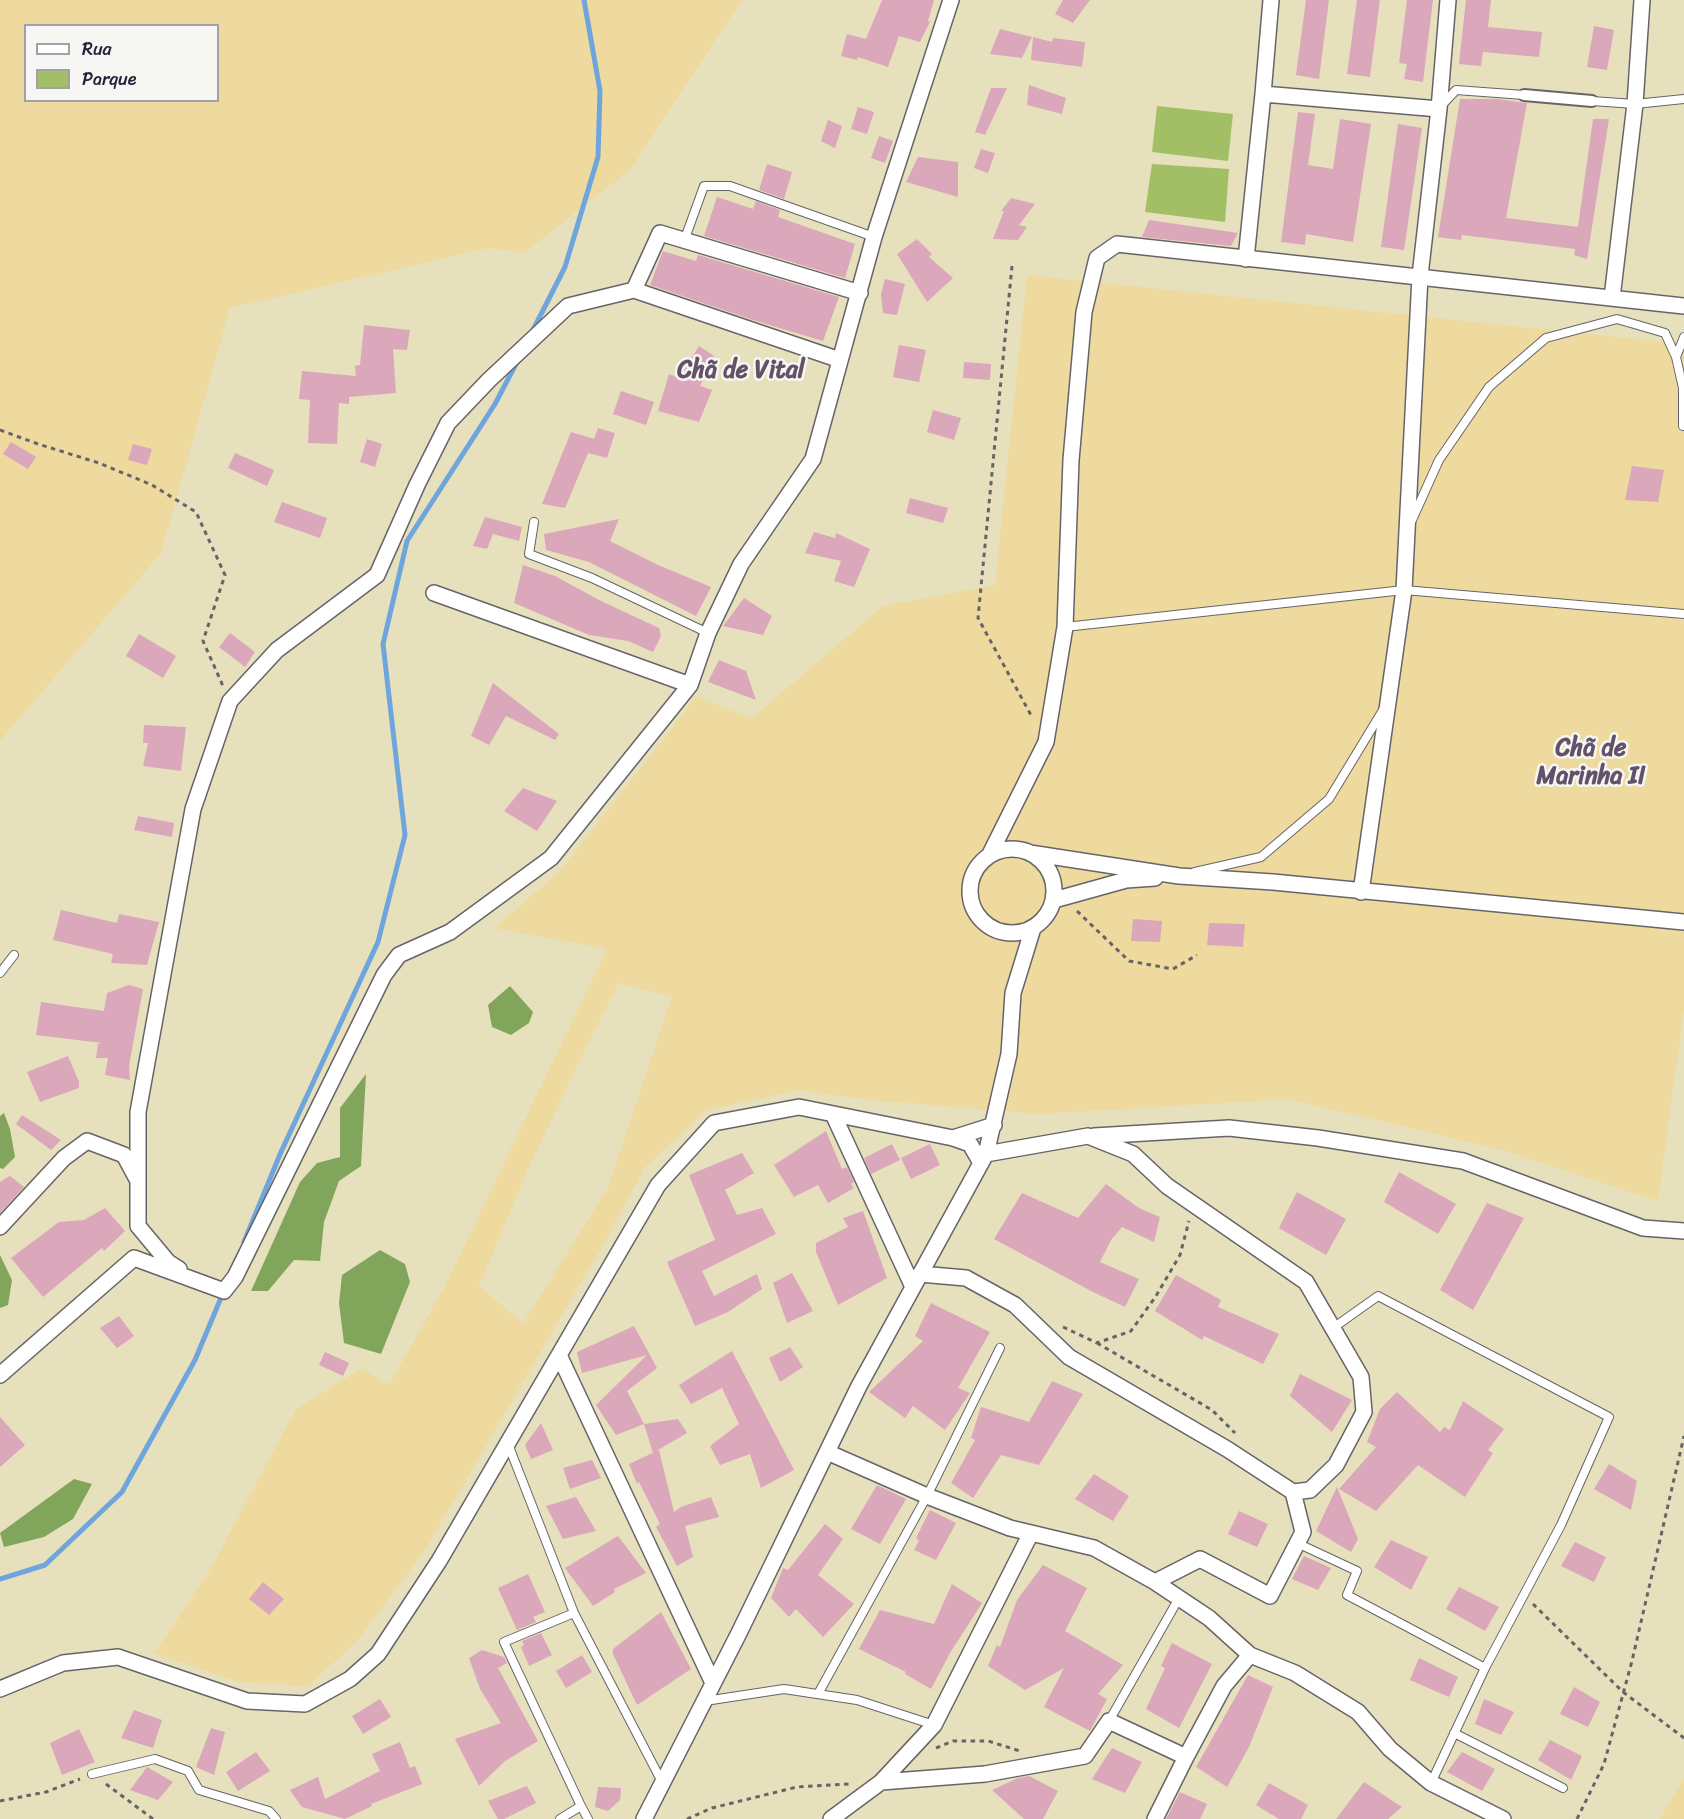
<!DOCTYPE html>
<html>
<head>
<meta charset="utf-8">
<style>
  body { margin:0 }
  #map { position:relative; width:1684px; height:1819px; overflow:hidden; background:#e7e0bd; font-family:Sriracha,sans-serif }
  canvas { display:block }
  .legend { position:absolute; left:24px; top:24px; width:195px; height:78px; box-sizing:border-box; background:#f6f6f2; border:2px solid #a1a1a9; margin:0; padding:8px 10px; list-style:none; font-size:18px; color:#22223b }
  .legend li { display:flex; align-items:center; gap:12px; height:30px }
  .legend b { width:30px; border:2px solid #a1a1a9 }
</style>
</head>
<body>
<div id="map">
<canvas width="1684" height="1819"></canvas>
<ul class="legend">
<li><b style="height:8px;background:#fff"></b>Rua</li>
<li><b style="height:16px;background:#a2bf66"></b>Parque</li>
</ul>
</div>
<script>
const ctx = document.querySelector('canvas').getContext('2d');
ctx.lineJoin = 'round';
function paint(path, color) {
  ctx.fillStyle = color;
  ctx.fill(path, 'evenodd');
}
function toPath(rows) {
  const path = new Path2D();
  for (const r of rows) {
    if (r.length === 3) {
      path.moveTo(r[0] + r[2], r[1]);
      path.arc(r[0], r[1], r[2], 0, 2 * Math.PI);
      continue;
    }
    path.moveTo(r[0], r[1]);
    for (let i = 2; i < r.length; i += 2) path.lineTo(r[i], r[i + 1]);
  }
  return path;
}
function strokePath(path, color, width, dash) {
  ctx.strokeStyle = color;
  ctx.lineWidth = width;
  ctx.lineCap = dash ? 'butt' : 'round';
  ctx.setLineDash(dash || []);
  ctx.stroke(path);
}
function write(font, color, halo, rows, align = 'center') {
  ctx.font = font + ' Sriracha,sans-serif';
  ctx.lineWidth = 5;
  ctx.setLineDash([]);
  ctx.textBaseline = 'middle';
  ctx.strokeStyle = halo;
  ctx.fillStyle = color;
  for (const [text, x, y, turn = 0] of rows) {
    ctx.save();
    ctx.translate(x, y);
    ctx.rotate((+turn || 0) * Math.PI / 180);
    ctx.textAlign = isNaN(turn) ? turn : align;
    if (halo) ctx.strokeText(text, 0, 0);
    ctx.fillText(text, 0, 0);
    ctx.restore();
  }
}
paint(toPath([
  [1157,106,1233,114,1228,161,1152,152],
  [1152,164,1229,169,1225,222,1145,212]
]), '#a2bf66');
paint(toPath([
  [510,986,533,1012,529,1023,511,1035,492,1027,488,1005],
  [366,1074,361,1166,339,1181,324,1222,320,1261,294,1260,268,1291,251,1291,300,1182,317,1163,340,1157,340,1108],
  [4,1113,10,1129,15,1157,3,1169,0,1168,0,1116],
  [380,1250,405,1264,410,1282,381,1354,344,1343,339,1303,342,1275],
  [0,1255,12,1280,8,1305,0,1308],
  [74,1479,92,1484,73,1519,44,1537,4,1547,0,1533]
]), '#81a65b');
paint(toPath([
  [0,0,742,0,630,170,524,253,488,248,230,308,161,553,0,741],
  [26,26,218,26,218,100,26,100],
  [1027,275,1684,344,1684,1009,1658,1201,1506,1151,1289,1099,1039,1114,870,1100,799,1090,707,1110,644,1168,611,1231,425,1550,357,1641,308,1686,238,1682,155,1653,211,1568,296,1409,362,1368,389,1385,446,1284,607,949,495,928,560,871,696,697,752,718,883,606,995,585],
  [619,983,672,997,608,1188,523,1323,479,1286,525,1176,586,1047],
  [1684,1778,1684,1819,1660,1819]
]), '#eeda9e');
strokePath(toPath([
  [532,332,565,267,598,157,600,91,584,0],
  [244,1242,281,1152,378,942,405,835,383,644,407,541,495,404,517,362],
  [0,1579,45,1565,122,1492,195,1360,223,1293]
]), '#6ea5dc', 5);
paint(toPath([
  [882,0,934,0,928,21,930,22,920,42,899,36,888,67,858,57,857,60,841,56,847,34,866,39],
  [1063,0,1090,0,1073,23,1055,14],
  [1306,0,1329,0,1319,79,1296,75],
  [1357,0,1380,0,1370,77,1347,74],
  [1407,0,1433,0,1423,82,1404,79,1407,64,1399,63],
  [1466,0,1491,0,1488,27,1542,32,1539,57,1483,52,1481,66,1459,64],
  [1594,26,1614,30,1607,70,1587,67],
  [1000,29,1032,37,1022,58,990,54],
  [1033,37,1052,42,1053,38,1085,42,1082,67,1031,60],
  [1029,85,1066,98,1062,114,1027,105],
  [991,88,1007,88,985,135,975,132],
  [1460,99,1497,99,1527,103,1506,218,1578,227,1593,119,1609,119,1587,259,1574,255,1575,249,1462,235,1461,240,1438,237],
  [858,107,874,112,867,134,851,129],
  [1298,112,1315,114,1308,165,1333,169,1340,119,1371,124,1353,242,1306,234,1305,245,1281,242],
  [828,120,842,126,835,148,821,141],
  [1398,124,1422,128,1404,250,1381,247],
  [879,136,893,141,885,163,871,158],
  [981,149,995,153,988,173,974,168],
  [918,157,958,162,958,197,906,182],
  [767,164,792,172,784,199,759,190],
  [717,197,753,209,756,201,780,210,778,217,855,244,845,278,704,236],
  [1011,198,1035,204,1019,225,1027,227,1018,240,993,239,1004,211,1001,211],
  [1149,220,1238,233,1231,246,1142,237],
  [917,239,932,254,929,257,953,278,927,302,897,254],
  [663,251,696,261,698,255,839,297,823,341,756,321,650,285],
  [885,279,905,284,897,315,883,313,881,294],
  [364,325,410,330,407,350,393,349,396,393,349,397,349,404,339,403,337,444,308,443,310,400,299,399,302,371,356,376,355,366,360,365],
  [899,345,926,350,919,382,893,377],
  [699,346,714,356,700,386,712,390,699,422,658,411,669,374,679,378],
  [964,362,991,364,990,380,963,378],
  [621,391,654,402,646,425,613,414],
  [933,410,961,418,954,440,927,432],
  [598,428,615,433,607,458,588,453,565,508,542,504,571,432,594,439],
  [367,439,382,444,375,467,360,462],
  [11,442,36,457,28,469,3,454],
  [133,444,152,449,147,465,128,460],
  [235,453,274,470,267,486,228,468],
  [1632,466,1664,470,1658,502,1625,500],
  [910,498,948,508,943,523,906,513],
  [282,502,327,518,320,538,274,522],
  [485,517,522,527,519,541,493,534,487,549,473,546],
  [619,519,610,541,658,565,711,587,696,616,589,562,546,550,544,534],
  [814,532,835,538,836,533,870,549,854,587,834,581,841,561,805,553],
  [523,565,555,576,601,601,659,628,661,636,653,652,628,641,589,635,514,603],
  [744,598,772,616,763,635,723,626],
  [230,633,255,652,245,667,219,647],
  [139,634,176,656,163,678,126,656],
  [719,660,746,671,756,700,708,682],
  [493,683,559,734,555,740,506,716,489,745,471,736],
  [144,725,186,727,181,771,143,766,148,743,143,743],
  [523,788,557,801,537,831,504,811],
  [138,816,174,823,172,837,134,830],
  [61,910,117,923,119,914,159,922,147,965,111,963,113,954,53,940],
  [1133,919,1162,921,1160,942,1131,941],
  [1209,923,1245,924,1243,947,1207,945],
  [129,985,143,989,129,1066,130,1080,105,1075,108,1058,96,1058,98,1044,102,1043,36,1035,41,1002,104,1011,107,993],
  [68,1056,79,1082,79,1088,40,1102,27,1072],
  [22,1115,61,1140,51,1150,16,1124],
  [826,1131,842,1169,847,1167,854,1182,851,1184,854,1188,828,1203,818,1185,794,1197,774,1165],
  [892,1144,900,1160,871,1174,864,1158],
  [930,1144,940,1165,911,1179,901,1158],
  [742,1153,754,1173,725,1190,737,1215,762,1208,776,1234,702,1271,714,1296,757,1274,762,1289,728,1312,695,1326,667,1262,715,1240,689,1175],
  [1399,1172,1456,1204,1438,1234,1384,1202],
  [10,1176,24,1187,0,1213,0,1182],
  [1106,1184,1139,1208,1160,1217,1154,1242,1122,1227,1111,1240,1100,1262,1139,1279,1125,1307,1093,1292,994,1239,1022,1193,1078,1218],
  [1297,1192,1346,1219,1326,1255,1279,1228],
  [1487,1203,1524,1218,1473,1310,1440,1290],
  [105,1208,125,1231,104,1251,102,1248,43,1297,11,1258,59,1222,84,1220],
  [863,1211,887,1278,838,1305,816,1252,816,1243,848,1227,843,1218],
  [792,1273,813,1311,787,1323,773,1283],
  [1176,1275,1221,1300,1218,1307,1279,1334,1263,1364,1204,1336,1202,1340,1155,1311],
  [931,1303,990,1332,958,1388,970,1393,945,1430,913,1406,905,1418,869,1392,923,1341,915,1336],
  [119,1316,134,1336,117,1348,100,1328],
  [634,1326,657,1368,627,1391,644,1424,616,1435,596,1405,647,1355,582,1373,577,1352],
  [790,1347,803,1367,780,1382,769,1358],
  [732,1351,794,1470,761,1488,750,1454,720,1465,710,1446,739,1424,722,1388,691,1404,679,1385],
  [325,1352,349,1363,343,1376,319,1365],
  [1300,1374,1352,1400,1332,1432,1290,1396],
  [1052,1381,1083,1394,1039,1465,1001,1455,973,1498,951,1483,975,1440,971,1438,981,1407,1029,1422],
  [1397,1392,1440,1432,1444,1427,1450,1430,1463,1401,1504,1429,1488,1450,1493,1453,1465,1497,1418,1465,1376,1511,1339,1489,1376,1447,1367,1442,1380,1409],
  [0,1417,25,1445,0,1467],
  [678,1419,687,1433,653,1453,644,1424],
  [541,1423,553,1450,531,1459,525,1445],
  [659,1450,674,1512,681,1507,711,1497,719,1517,685,1526,693,1557,677,1566,656,1527,660,1524,639,1482,637,1484,629,1464],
  [592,1460,601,1478,570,1489,563,1468],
  [1609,1464,1637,1481,1631,1510,1594,1489],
  [1094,1474,1129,1496,1113,1521,1075,1499],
  [877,1485,906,1499,880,1544,851,1529],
  [1337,1487,1358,1539,1351,1552,1316,1531],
  [576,1497,596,1531,563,1539,546,1506],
  [930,1510,956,1523,936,1560,914,1550,919,1541,916,1538],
  [1239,1511,1268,1524,1257,1547,1228,1534],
  [825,1524,843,1539,818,1575,854,1604,823,1637,796,1609,789,1617,771,1598,783,1568,788,1570],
  [618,1536,646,1573,614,1589,615,1592,593,1606,565,1568],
  [1391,1540,1428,1557,1411,1590,1374,1567],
  [1575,1542,1606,1557,1594,1582,1561,1566],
  [1304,1556,1331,1568,1318,1590,1292,1579],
  [1043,1565,1087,1588,1065,1631,1123,1665,1098,1694,1107,1699,1090,1731,1044,1707,1064,1668,1025,1690,988,1666,997,1645,1000,1647,1017,1600],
  [528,1574,545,1612,533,1617,536,1622,517,1630,498,1588],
  [263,1582,284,1599,269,1615,249,1599],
  [952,1584,982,1603,950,1653,931,1689,905,1674,906,1672,859,1649,880,1610,934,1624],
  [1459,1587,1499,1607,1485,1631,1446,1609],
  [661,1612,691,1669,637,1705,613,1654,613,1649],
  [541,1633,552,1655,529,1666,521,1647,524,1645,522,1641],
  [1172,1643,1212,1664,1179,1728,1146,1709,1165,1668,1161,1666],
  [482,1650,504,1657,507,1663,498,1668,538,1741,505,1761,479,1786,455,1739,501,1723,480,1689,469,1658],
  [582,1655,592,1672,566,1688,556,1671],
  [1419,1658,1458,1677,1449,1697,1410,1680],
  [1248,1675,1273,1687,1249,1747,1227,1787,1196,1767],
  [1574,1687,1600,1702,1588,1727,1560,1714],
  [380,1699,391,1717,363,1734,352,1716],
  [1484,1699,1514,1712,1501,1735,1475,1724],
  [134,1710,162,1720,153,1748,121,1738],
  [211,1728,225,1732,214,1775,196,1767],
  [79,1729,95,1762,62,1775,50,1743],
  [1550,1740,1582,1756,1571,1780,1538,1760],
  [400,1742,410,1768,415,1766,422,1784,371,1804,372,1806,345,1819,302,1807,290,1790,318,1777,325,1799,380,1771,372,1754],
  [1112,1748,1142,1762,1125,1793,1092,1779],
  [256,1752,270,1771,238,1791,226,1772],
  [1462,1752,1495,1769,1482,1791,1447,1772],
  [147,1767,173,1782,158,1800,130,1790],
  [1029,1776,1058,1791,1043,1819,1024,1819,992,1790,1018,1778],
  [1364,1782,1402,1807,1388,1819,1336,1819],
  [1269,1783,1308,1805,1301,1819,1279,1819,1256,1805],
  [527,1786,536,1803,504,1819,498,1819,488,1801],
  [598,1787,621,1788,620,1800,608,1811,595,1807],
  [1180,1792,1207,1804,1200,1819,1166,1819]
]), '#daa7bb');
const service = toPath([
  [1592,101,1635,104,1684,99],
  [1442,105,1456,90,1524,95],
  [684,241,704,186,730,186,874,237],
  [1676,357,1684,337],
  [1412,520,1439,460,1489,387,1546,338,1617,319,1665,333,1676,357,1683,388,1683,426],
  [534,522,529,554,592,578,708,633],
  [1065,627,1404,590,1684,614],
  [1195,872,1261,857,1329,799,1383,710],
  [0,973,14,955],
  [1333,1328,1378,1296,1609,1417,1561,1525,1485,1668],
  [508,1444,574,1613,504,1642,581,1806],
  [1297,1543,1357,1571,1347,1595,1485,1668,1431,1783],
  [574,1613,662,1782],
  [818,1694,927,1496,1000,1348],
  [705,1701,784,1689,857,1700,934,1725],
  [1109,1721,1179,1598],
  [1454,1733,1563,1788],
  [92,1774,155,1759,188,1771,199,1790,269,1811,276,1819],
  [560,1819,581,1806,588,1819]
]);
const pedestrian = toPath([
  [1524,95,1592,101]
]);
const minor = toPath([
  [1271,0,1263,94,1439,109],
  [1246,259,1263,94],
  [1612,298,1635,104,1642,0],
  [840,360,634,290,660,233,860,293],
  [434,593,690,685],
  [1012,891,42],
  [1030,853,1179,876,1273,882,1684,922],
  [989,856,1046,742,1065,627,1071,460,1084,312,1097,258,1117,244,1684,306],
  [1361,892,1404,590,1420,276,1439,109,1448,0],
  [1054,900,1126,880,1155,878],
  [833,1114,913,1287],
  [1094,1136,1229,1128,1318,1138,1463,1161,1643,1228,1684,1231],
  [953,1138,994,1125],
  [986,1154,1088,1136,1133,1154,1167,1186,1306,1282,1361,1377,1364,1412,1336,1465,1310,1490,1293,1492],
  [138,1181,138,1112,193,809,230,701,277,650,377,575,417,485,448,423,489,380,568,306,634,290],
  [0,1227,64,1158,87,1141,124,1155,138,1181,138,1226,168,1262,179,1269],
  [559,1355,713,1683],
  [0,1375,134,1258,224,1291,235,1277,384,975,399,955,450,932,551,858,690,685,708,633,741,564,813,459,874,237,951,0],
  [827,1452,927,1496,1010,1528,1094,1548,1155,1582,1200,1559,1270,1596,1303,1532,1293,1492,1227,1449,1069,1357,1015,1305,966,1278,920,1274],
  [1155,1582,1209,1618,1250,1655,1295,1673,1358,1712,1390,1749,1431,1783,1503,1819],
  [0,1689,63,1663,118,1657,247,1701,305,1704,350,1679,378,1654,439,1561,658,1185,714,1123,799,1107,953,1138,970,1144,981,1163],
  [881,1782,985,1774,1085,1756,1109,1721,1186,1757,1224,1686,1250,1655],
  [644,1819,739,1633,859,1386,986,1154,1009,1054,1013,993,1033,928],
  [831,1819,881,1782,934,1725,1031,1533],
  [1155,1819,1186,1757]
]);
strokePath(service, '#676468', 10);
strokePath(pedestrian, '#676468', 14);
strokePath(minor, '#676468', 18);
strokePath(toPath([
  [1012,266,978,618,1032,717],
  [0,430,38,444,99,463,152,485,196,512,225,575,203,641,223,686],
  [1077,911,1129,961,1173,969,1197,955],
  [1063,1327,1097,1343,1131,1331,1156,1296,1180,1255,1189,1221],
  [1097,1343,1212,1410,1235,1433],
  [1533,1604,1623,1692,1684,1738],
  [936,1748,953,1741,988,1741,1020,1751],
  [106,1784,153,1819],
  [0,1801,46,1792,80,1779],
  [687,1819,712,1808,797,1787,849,1784],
  [1577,1819,1604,1764,1632,1661,1684,1436]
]), '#676468', 3, [4.5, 4.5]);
strokePath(service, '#fff', 8);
strokePath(pedestrian, '#fff', 10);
strokePath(minor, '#fff', 15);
write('bold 24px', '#625168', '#f6f6f2', [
  ["Chã de Vital",741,371],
  ["Chã de",1591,749],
  ["Marinha II",1591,777]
]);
</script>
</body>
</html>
